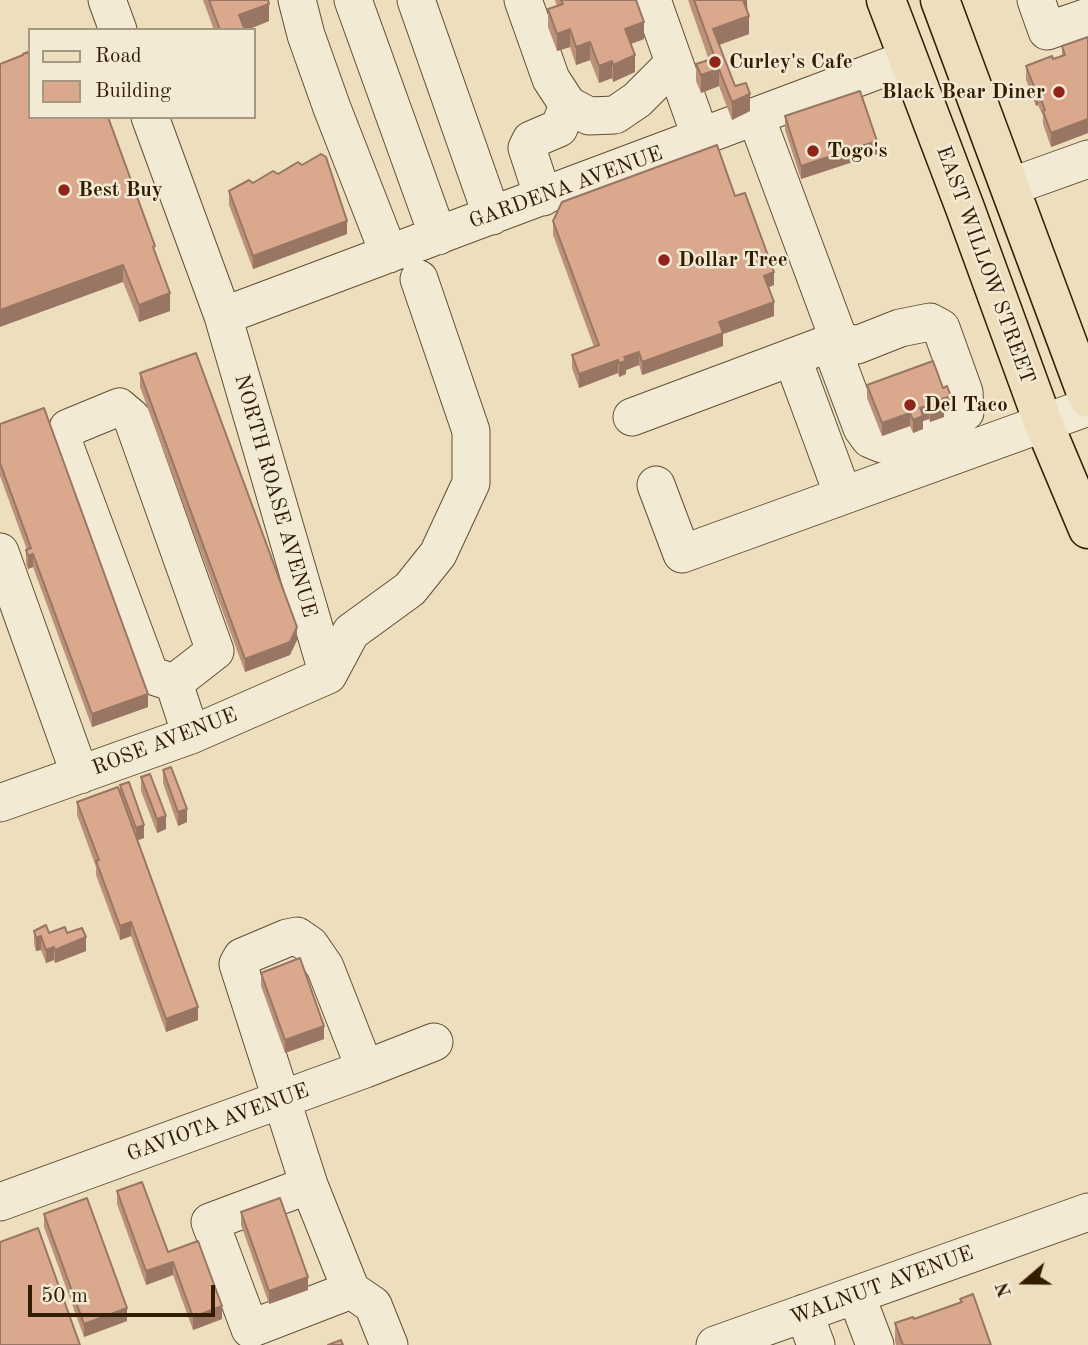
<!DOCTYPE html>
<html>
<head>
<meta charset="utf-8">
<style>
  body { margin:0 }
  #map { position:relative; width:1088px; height:1345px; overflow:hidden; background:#eddfbe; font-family:"Old Standard TT",serif }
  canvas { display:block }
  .legend { position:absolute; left:28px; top:28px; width:228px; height:91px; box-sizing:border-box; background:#f3ead5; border:2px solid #a69880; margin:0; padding:9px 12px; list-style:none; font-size:21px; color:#321d00 }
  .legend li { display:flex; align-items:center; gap:14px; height:35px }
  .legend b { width:35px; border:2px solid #a69880 }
  .north { position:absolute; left:990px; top:1247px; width:70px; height:70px; -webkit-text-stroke:5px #f3ead5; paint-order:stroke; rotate:250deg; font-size:19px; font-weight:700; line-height:28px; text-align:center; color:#321d00 }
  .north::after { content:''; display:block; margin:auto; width:24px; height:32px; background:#321d00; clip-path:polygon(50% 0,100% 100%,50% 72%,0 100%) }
  .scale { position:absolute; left:28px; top:1285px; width:187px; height:32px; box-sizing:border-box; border:4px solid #321d00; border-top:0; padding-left:9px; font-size:21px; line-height:24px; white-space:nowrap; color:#321d00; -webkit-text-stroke:5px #f3ead5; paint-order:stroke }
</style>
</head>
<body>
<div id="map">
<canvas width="1088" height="1345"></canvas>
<ul class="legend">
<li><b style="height:9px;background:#eddfbe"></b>Road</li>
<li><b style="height:19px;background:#daa98d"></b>Building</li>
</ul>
<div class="north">N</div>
<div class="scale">50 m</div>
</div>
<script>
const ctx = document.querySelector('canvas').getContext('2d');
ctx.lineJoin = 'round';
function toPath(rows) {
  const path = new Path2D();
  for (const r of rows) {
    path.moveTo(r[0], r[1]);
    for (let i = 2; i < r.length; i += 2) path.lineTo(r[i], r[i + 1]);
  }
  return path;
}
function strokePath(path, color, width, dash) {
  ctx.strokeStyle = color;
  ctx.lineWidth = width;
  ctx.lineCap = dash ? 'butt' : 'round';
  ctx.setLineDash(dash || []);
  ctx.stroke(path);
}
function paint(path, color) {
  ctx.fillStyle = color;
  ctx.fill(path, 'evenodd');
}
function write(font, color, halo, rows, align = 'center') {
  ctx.font = font + ' "Old Standard TT",serif';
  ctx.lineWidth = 5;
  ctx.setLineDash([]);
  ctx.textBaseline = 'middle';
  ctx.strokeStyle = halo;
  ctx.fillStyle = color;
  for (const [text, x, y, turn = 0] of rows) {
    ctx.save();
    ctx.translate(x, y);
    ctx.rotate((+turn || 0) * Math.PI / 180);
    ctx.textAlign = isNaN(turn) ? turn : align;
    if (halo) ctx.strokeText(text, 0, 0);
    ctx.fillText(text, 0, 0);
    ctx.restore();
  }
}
const minor = toPath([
  [107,0,118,30],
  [297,0,306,35,332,108,389,254],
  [353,0,438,236],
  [416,0,492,216],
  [523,0,551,79,568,105,589,116,615,115,637,100,674,63],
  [652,0,701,138],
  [1036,0,1047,31,1088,17],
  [150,117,223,316,328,675],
  [756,117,839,340],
  [1010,187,1088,159],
  [543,197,527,148,531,140,559,128,568,105],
  [223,316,908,59],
  [792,357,843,495],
  [632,417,830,343,839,340,857,345,900,328,930,322,941,328,964,392,965,412,955,420,889,443,882,444,870,439,862,428,830,343],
  [656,485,682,554,1088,407],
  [0,552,80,775],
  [328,675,351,632,410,589,438,554,471,483,471,431,419,279],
  [174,683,150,675,64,444,68,428,119,407,132,418,215,651,174,683,191,735],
  [0,803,191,735,328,675],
  [309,1185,238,964,242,957,287,938,297,936,310,945,325,967,365,1069],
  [0,1202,365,1069,434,1042],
  [351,1290,250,1329,210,1222,309,1185,351,1290,373,1305,389,1345],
  [856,1295,875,1345],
  [804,1313,816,1345],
  [715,1345,1088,1212]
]);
const major = toPath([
  [886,0,965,208,1043,422,1088,529],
  [940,0,1088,398]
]);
strokePath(minor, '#614e30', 39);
strokePath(major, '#321d00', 41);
strokePath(minor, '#f3ead5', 37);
strokePath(major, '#eddfbe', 38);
paint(toPath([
  [203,0,268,0,269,21,247,30,214,30],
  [555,0,636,0,644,39,631,44,635,72,613,82,612,78,599,83,590,60,576,65,570,47,557,51,548,27,548,9,557,6],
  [688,0,747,0,749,34,719,45,735,86,750,111,732,120,719,86,701,93,696,81,696,64,709,60],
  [1088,37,1088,133,1051,147,1043,124,1043,116,1038,105,1036,106,1026,80,1026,66,1062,56,1062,46],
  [0,64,155,252,170,311,139,322,123,282],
  [785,116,877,154,801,179,785,130],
  [253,183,347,234,253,269,229,205,229,191],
  [735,196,774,285,768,288,774,316,723,334,723,346,642,375,639,365,626,370,626,374,619,377,618,373,579,388,572,368,572,355,594,347,553,235,553,221],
  [140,373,297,640,290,655,245,672,140,387],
  [867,385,951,409,944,412,944,417,930,422,929,419,923,421,923,429,913,433,910,426,882,436,867,398],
  [0,424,148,707,92,727,33,567,28,569,26,564,26,550,27,550,0,476],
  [163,770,187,822,178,826,163,783],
  [141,777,166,829,157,833,141,791],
  [120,785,144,838,138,840,198,1020,166,1032,131,936,120,940,96,875,96,867,77,815,77,802,120,792],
  [34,931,67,933,86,951,55,963,54,960,46,963,41,950,36,951,34,944],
  [261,973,324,1039,285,1053,261,986],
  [117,1191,168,1252,222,1319,193,1330,173,1275,146,1285,117,1204],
  [241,1212,308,1290,269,1304,241,1225],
  [44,1214,127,1321,84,1337,44,1227],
  [960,1299,991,1345,896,1345,895,1341,895,1323,914,1319,960,1302]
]), '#bb9179');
paint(toPath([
  [741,0,747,0,747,11],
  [269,4,269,21,247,30,239,30,239,15],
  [749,16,749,34,713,47,713,29],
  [644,22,644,39,625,46,625,29],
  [570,29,570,47,557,51,557,34],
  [590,42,590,60,576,65,576,47],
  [635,55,635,72,613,82,613,65],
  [255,57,255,75,254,75,254,58],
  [612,61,612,78,599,83,599,66],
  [719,69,719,86,701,93,701,75],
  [1036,92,1038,92,1038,105,1036,106],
  [750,94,750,111,732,120,732,102],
  [1088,119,1088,133,1051,147,1051,133],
  [877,141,877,154,801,179,801,166],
  [347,221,347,234,253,269,253,256],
  [123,265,123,282,0,327,0,310],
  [774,272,774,285,764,289,764,276],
  [170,293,170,311,139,322,139,305],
  [774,302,774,316,723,334,723,346,642,375,642,362,719,322],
  [639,352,639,365,626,370,626,374,619,377,619,363,624,357],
  [618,360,618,373,579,388,579,374],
  [951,396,951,409,944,412,944,417,930,422,930,409,942,399],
  [929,405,929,419,923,421,923,429,913,433,913,420,920,408],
  [910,413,910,426,882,436,882,423],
  [33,554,33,567,28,569,28,556],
  [297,627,297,640,290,655,245,672,245,659],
  [148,694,148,707,92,727,92,714],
  [187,809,187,822,178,826,178,812],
  [166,816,166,829,157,833,157,819],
  [144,825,144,838,136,841,136,828],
  [131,922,131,936,120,940,120,926],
  [41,936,41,950,36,951,36,938],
  [86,937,86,951,55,963,55,950],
  [54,947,54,960,46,963,46,950],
  [198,1007,198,1020,166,1032,166,1019],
  [324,1026,324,1039,285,1053,285,1040],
  [173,1262,173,1275,146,1285,146,1271],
  [308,1277,308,1290,269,1304,269,1291],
  [222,1306,222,1319,193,1330,193,1317],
  [127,1308,127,1321,84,1337,84,1324]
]), '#997663');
const building = toPath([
  [209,0,268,0,269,4,239,15,245,30,220,30,209,0],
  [561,0,636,0,644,22,625,29,635,55,613,65,612,61,599,66,590,42,576,47,570,29,557,34,548,9,563,4,561,0],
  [694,0,743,0,749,16,713,29,735,86,746,83,750,94,732,102,719,69,701,75,696,64,715,58,694,0],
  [1088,37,1088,119,1051,133,1043,111,1045,110,1038,92,1036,92,1026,66,1052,56,1053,59,1065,55,1062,46,1088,37],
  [28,52,28,54,30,54,30,117,108,117,155,246,153,247,170,293,139,305,123,265,0,310,0,64,23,55,23,54,28,52],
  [860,91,877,141,801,166,785,116,860,91],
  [717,145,735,196,745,193,774,272,764,276,774,302,719,322,723,333,642,362,639,352,624,357,626,361,619,363,618,360,579,374,572,355,599,345,553,221,562,202,717,145],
  [321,154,326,157,347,221,253,256,229,191,249,180,253,183,273,171,278,174,298,162,302,165,321,154],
  [196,353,297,627,290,642,245,659,140,373,196,353],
  [933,361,943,388,947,386,951,396,942,399,944,404,930,409,929,405,920,408,923,416,913,420,910,413,882,423,867,385,933,361],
  [44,408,148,694,92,714,33,554,28,556,26,550,31,548,0,463,0,424,44,408],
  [171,767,187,809,178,812,163,770,171,767],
  [150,774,166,816,157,819,141,777,150,774],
  [129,782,144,825,136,828,120,785,129,782],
  [118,787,198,1007,166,1019,131,922,120,926,96,861,99,860,77,802,118,787],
  [46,925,49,933,65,927,67,933,82,928,86,937,55,950,54,947,46,950,41,936,36,938,34,931,46,925],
  [300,958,324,1026,285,1040,261,973,300,958],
  [142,1182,168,1252,198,1241,222,1306,193,1317,173,1262,146,1271,117,1191,142,1182],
  [87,1198,127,1308,84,1324,44,1214,87,1198],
  [280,1198,308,1277,269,1291,241,1212,280,1198],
  [38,1228,80,1345,0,1345,0,1242,38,1228],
  [973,1294,991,1345,903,1345,895,1323,913,1317,914,1319,962,1302,960,1299,973,1294],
  [341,1340,343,1345,328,1345,341,1340]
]);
paint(building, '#daa98d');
strokePath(building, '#997663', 2);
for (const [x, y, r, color] of [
  [715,62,7,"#8f2418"],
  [1059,92,7,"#8f2418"],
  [813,151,7,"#8f2418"],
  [64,190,7,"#8f2418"],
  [664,260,7,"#8f2418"],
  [910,405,7,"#8f2418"]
]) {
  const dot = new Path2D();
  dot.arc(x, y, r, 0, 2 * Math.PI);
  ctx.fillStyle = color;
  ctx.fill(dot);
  strokePath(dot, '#f3ead5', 2.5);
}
write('bold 21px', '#321d00', '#f3ead5', [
  ["Curley's Cafe",729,62],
  ["Black Bear Diner",1045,92,"right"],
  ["Togo's",827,151],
  ["Best Buy",78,190],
  ["Dollar Tree",678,260],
  ["Del Taco",924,405]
], 'left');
write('21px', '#321d00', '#f3ead5', [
  ["GARDENA AVENUE",566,188,-20],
  ["EAST WILLOW STREET",985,265,70],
  ["NORTH ROASE AVENUE",275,496,74],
  ["ROSE AVENUE",165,742,-21],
  ["GAVIOTA AVENUE",218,1123,-20],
  ["WALNUT AVENUE",882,1286,-20]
]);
</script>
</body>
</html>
